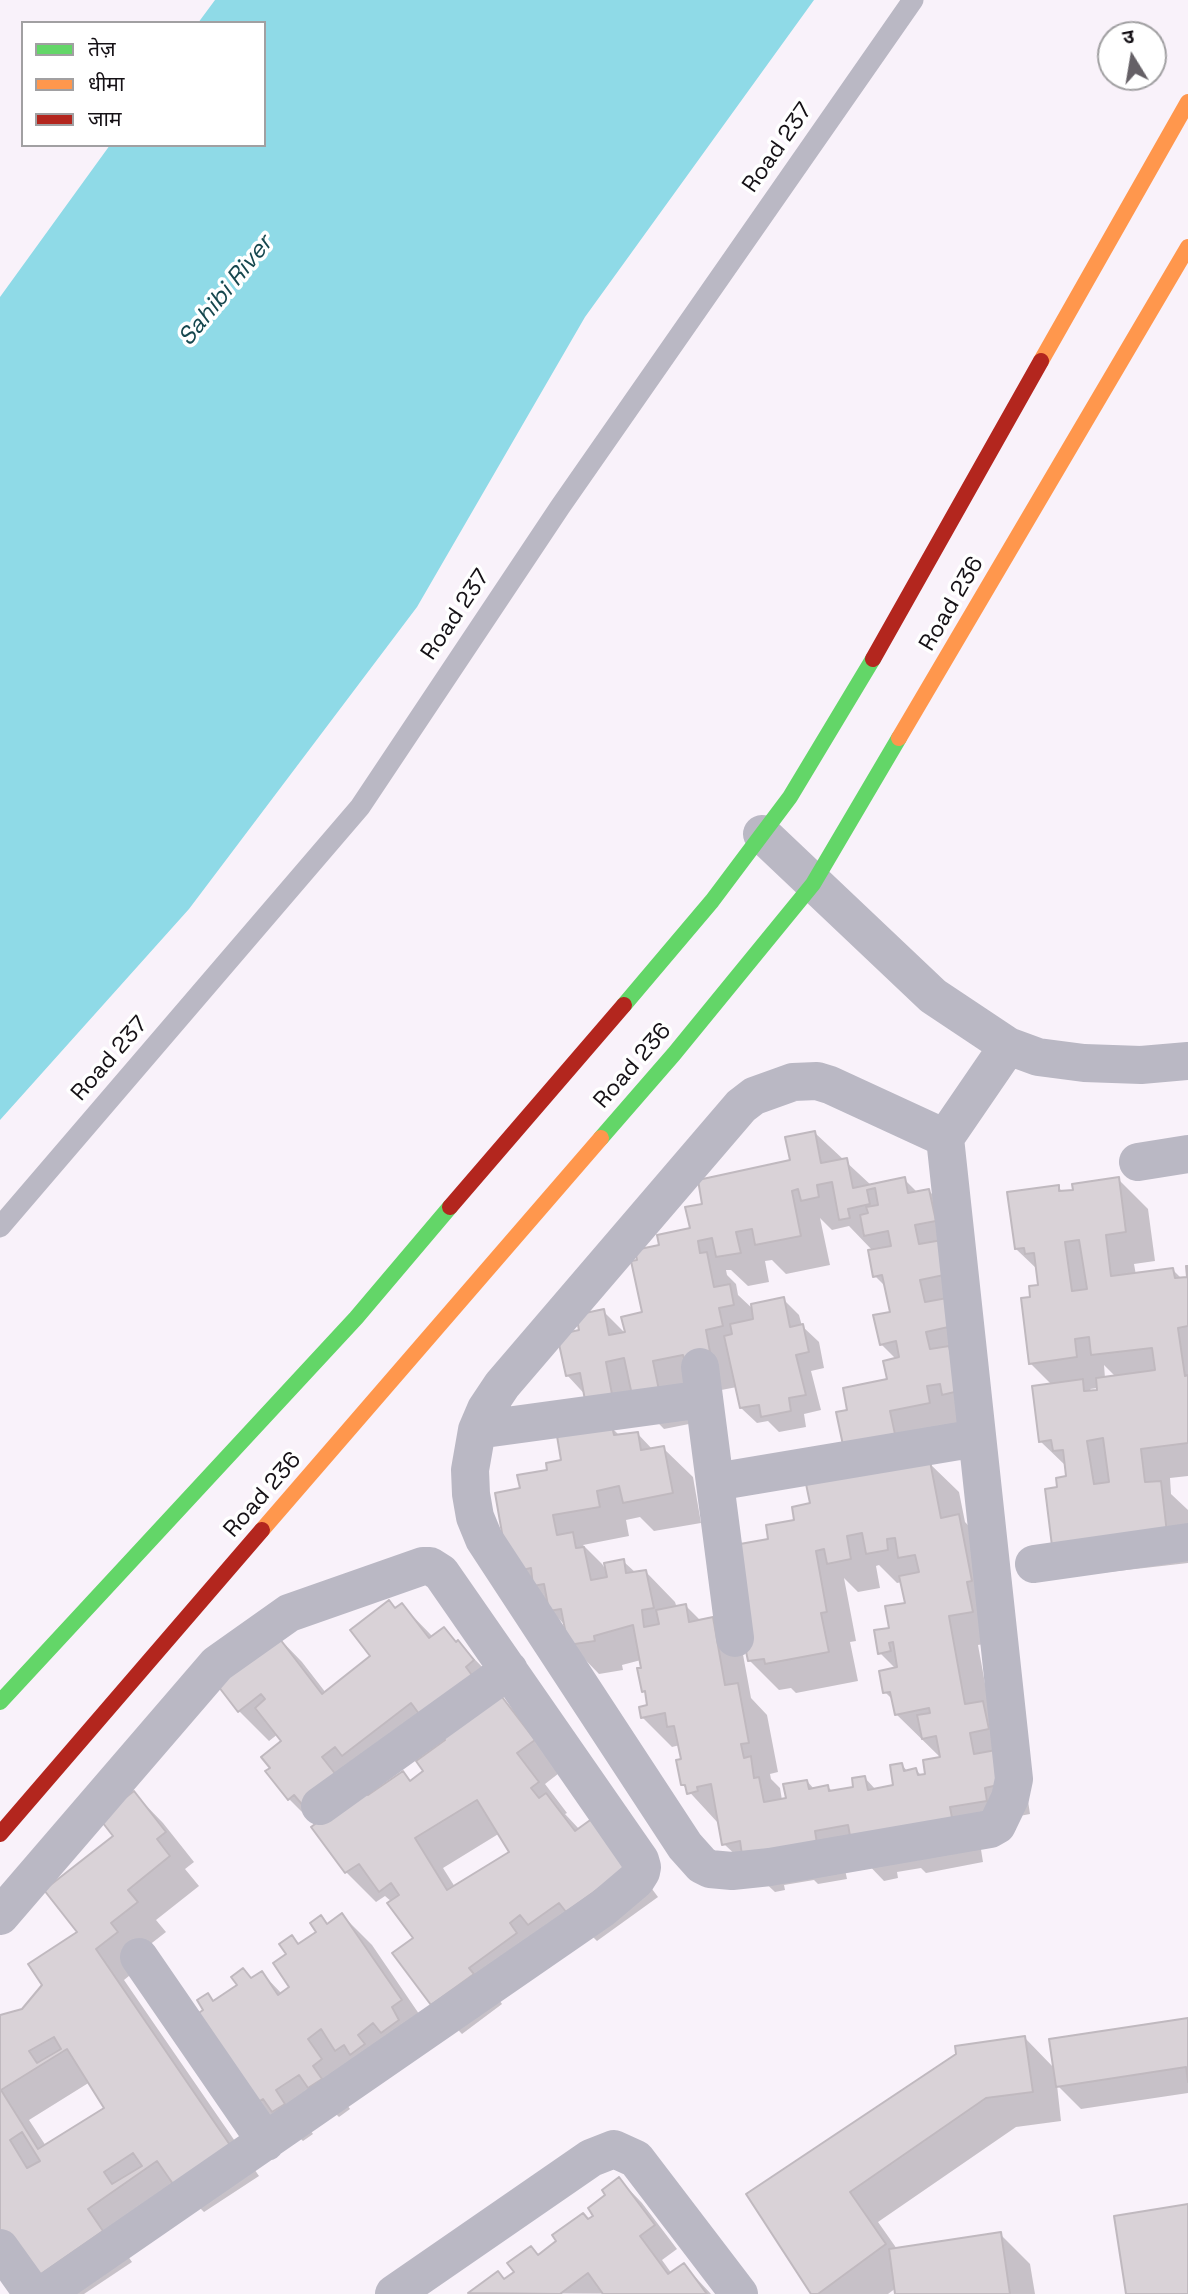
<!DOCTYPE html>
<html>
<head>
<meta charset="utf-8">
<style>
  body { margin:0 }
  #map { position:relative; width:1188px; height:2294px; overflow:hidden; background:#f9f2fa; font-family:"Space Grotesk","Noto Sans Devanagari",sans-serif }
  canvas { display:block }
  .legend { position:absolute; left:21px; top:21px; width:245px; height:126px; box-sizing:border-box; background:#fff; border:2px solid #a1a0a2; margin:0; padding:9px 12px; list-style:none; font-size:21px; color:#151116 }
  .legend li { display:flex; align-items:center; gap:14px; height:35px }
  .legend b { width:35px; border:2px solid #a1a0a2 }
  .north { position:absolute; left:1097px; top:21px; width:70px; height:70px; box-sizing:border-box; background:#fff; border:2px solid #a1a0a2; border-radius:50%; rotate:349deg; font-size:19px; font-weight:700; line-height:28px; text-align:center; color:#151116 }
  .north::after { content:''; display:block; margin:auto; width:24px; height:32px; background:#656066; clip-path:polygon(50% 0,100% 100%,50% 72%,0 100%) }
</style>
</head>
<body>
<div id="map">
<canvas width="1188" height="2294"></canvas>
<ul class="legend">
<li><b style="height:9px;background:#63d668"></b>तेज़</li>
<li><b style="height:9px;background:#ff974d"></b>धीमा</li>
<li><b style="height:9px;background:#b3261e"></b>जाम</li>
</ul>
<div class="north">उ</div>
</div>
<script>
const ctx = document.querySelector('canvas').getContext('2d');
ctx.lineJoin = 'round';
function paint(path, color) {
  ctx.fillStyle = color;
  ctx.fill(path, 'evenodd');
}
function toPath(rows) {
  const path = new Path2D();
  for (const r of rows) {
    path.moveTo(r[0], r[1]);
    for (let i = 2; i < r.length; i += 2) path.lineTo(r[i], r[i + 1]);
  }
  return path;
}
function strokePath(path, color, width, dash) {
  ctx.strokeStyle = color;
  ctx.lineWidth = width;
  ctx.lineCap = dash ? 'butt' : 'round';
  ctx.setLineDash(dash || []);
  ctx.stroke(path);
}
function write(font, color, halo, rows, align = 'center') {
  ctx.font = font + ' "Space Grotesk",sans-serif';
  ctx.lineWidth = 7;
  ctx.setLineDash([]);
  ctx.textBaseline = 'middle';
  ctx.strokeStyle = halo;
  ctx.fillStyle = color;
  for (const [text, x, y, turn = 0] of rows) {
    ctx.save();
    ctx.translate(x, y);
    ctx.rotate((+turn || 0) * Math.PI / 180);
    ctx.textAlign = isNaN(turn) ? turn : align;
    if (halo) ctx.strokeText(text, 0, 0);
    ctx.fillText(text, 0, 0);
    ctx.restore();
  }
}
paint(toPath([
  [215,0,814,0,585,317,417,607,189,909,0,1120,0,297,110,145,264,145,264,23,198,23]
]), '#8fdae7');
paint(toPath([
  [815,1133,872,1186,904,1179,918,1193,929,1191,959,1220,959,1432,929,1463,959,1492,965,1522,988,1546,1002,1641,978,1645,990,1711,1025,1781,1030,1814,1014,1817,1016,1830,979,1837,983,1862,926,1873,921,1868,897,1872,898,1878,884,1881,861,1857,843,1860,847,1879,818,1884,814,1880,784,1885,785,1890,775,1892,724,1844,718,1823,683,1785,683,1760,680,1745,672,1747,642,1717,649,1707,647,1695,643,1691,641,1660,622,1665,623,1670,599,1674,570,1644,566,1626,511,1572,522,1490,615,1427,567,1375,581,1332,603,1311,627,1335,644,1313,661,1247,692,1229,704,1205,792,1162],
  [820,1218,832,1230,849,1226,873,1251,875,1276,887,1288,892,1313,881,1344,896,1359,889,1380,849,1412,873,1473,812,1505,796,1521,770,1540,749,1660,779,1690,791,1688,796,1693,858,1681,850,1642,856,1641,844,1578,858,1592,880,1588,876,1566,879,1565,897,1583,902,1582,907,1604,880,1653,896,1669,885,1692,894,1701,896,1714,942,1759,928,1775,922,1776,916,1770,908,1772,902,1765,895,1786,876,1790,865,1778,855,1788,833,1792,828,1787,814,1789,807,1781,788,1799,782,1800,780,1788,771,1779,770,1774,778,1772,767,1715,751,1698,742,1649,701,1621,686,1606,677,1608,675,1602,646,1572,636,1573,623,1561,608,1573,602,1564,583,1545,629,1536,626,1520,640,1517,654,1531,701,1523,693,1477,663,1448,653,1450,637,1433,620,1436,613,1429,637,1401,664,1429,689,1424,716,1391,737,1387,741,1408,757,1423,768,1421,779,1432,806,1427,804,1414,821,1410,811,1371,824,1368,819,1342,802,1326,799,1315,783,1299,754,1310,738,1295,736,1284,727,1275,726,1270,731,1270,748,1286,769,1282,765,1261,772,1260,786,1274,830,1265],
  [1118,1179,1148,1209,1155,1261,1134,1264,1136,1275,1173,1270,1182,1279,1188,1278,1188,1476,1170,1478,1171,1494,1188,1510,1188,1563,1083,1575,1059,1489,1068,1477,1067,1467,1040,1441,1052,1385,1030,1363,1032,1298,1040,1286,1038,1270,1016,1249,1058,1187,1064,1193],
  [1104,1365,1116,1377,1105,1378],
  [1104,1387,1093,1392,1090,1389],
  [402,1605,433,1637,458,1642,487,1672,498,1694,529,1725,563,1770,545,1784,567,1813,565,1814,580,1830,623,1850,658,1897,597,1941,588,1932,498,1998,502,2004,462,2034,433,2004,415,1938,392,1902,385,1896,376,1902,346,1872,313,1828,316,1826,289,1799,272,1768,284,1741,278,1734,269,1741,239,1711,273,1632,302,1662,326,1693,372,1657,396,1610],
  [440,1733,447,1740,425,1771,411,1782,403,1773,369,1797,373,1785],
  [500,1833,512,1853,455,1887,443,1868],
  [134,1793,163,1823,194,1862,185,1869,199,1886,156,1920,166,1932,139,1953,146,1962,124,1980,259,2176,204,2212,184,2192,116,2239,132,2262,84,2294,47,2294,0,2233,0,2017,23,2010,45,1985,79,1932],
  [90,2082,106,2108,46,2146,29,2120],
  [342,1915,372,1945,430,2030,341,2096,350,2109,339,2117,327,2105,304,2121,313,2134,303,2141,291,2129,280,2136,206,2010,207,1995,214,2002,239,1985,243,1970,252,1979,262,1973,282,1994,292,1987,288,1955,292,1937,300,1945,318,1933,321,1918,328,1925],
  [1188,2020,1188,2093,1081,2109,1057,2085,1061,2121,1016,2127,878,2222,897,2249,1000,2234,1030,2264,1035,2294,897,2294,896,2288,888,2294,813,2294,749,2195,1025,2038,1055,2069],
  [619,2179,642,2203,677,2249,662,2260,672,2274,684,2265,711,2294,470,2293,497,2273,505,2281,595,2216]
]), '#0003');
const building = toPath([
  [815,1131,821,1163,847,1158,853,1188,905,1177,908,1193,929,1189,936,1221,915,1225,919,1244,942,1240,949,1274,920,1280,925,1302,947,1298,953,1326,926,1332,930,1349,949,1346,959,1391,942,1395,940,1384,927,1386,930,1403,890,1411,895,1434,843,1445,836,1412,847,1410,843,1388,887,1379,883,1361,899,1357,896,1341,880,1345,873,1315,890,1312,882,1275,873,1277,868,1250,891,1246,888,1231,864,1236,860,1215,868,1213,866,1207,878,1205,875,1188,867,1190,870,1204,848,1209,850,1218,839,1220,832,1182,817,1185,819,1197,801,1201,798,1189,792,1191,801,1236,755,1245,752,1229,736,1232,741,1253,716,1257,712,1238,698,1241,700,1253,707,1252,714,1287,730,1284,734,1305,719,1308,723,1326,706,1330,711,1357,685,1362,683,1355,653,1361,660,1395,633,1400,624,1358,606,1362,612,1394,585,1400,580,1373,566,1376,557,1335,579,1330,576,1315,604,1309,609,1335,625,1332,621,1317,642,1312,631,1261,637,1260,635,1250,659,1245,657,1235,690,1228,685,1207,702,1204,698,1180,790,1160,785,1137,815,1131],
  [1119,1177,1126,1232,1106,1235,1111,1276,1173,1268,1175,1278,1187,1277,1186,1266,1188,1266,1188,1326,1178,1328,1185,1376,1188,1375,1188,1443,1141,1449,1145,1482,1161,1481,1167,1533,1052,1546,1045,1489,1057,1487,1056,1478,1066,1476,1063,1450,1053,1451,1051,1440,1039,1442,1032,1386,1083,1379,1084,1391,1097,1390,1096,1378,1155,1370,1152,1348,1091,1355,1089,1337,1075,1339,1077,1357,1029,1364,1021,1298,1030,1297,1029,1286,1038,1285,1034,1253,1025,1254,1024,1248,1015,1249,1007,1192,1059,1185,1059,1191,1073,1190,1072,1184,1119,1177],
  [1079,1240,1087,1289,1072,1291,1065,1242,1079,1240],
  [1103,1438,1109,1482,1094,1484,1087,1441,1103,1438],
  [784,1297,790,1327,803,1324,809,1352,796,1355,806,1395,789,1398,791,1411,761,1417,759,1405,740,1408,724,1336,732,1334,730,1324,753,1319,751,1304,784,1297],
  [612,1426,614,1435,638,1432,641,1450,664,1446,673,1493,623,1503,619,1486,597,1491,600,1507,553,1515,557,1535,573,1532,576,1548,584,1547,591,1580,607,1577,604,1563,624,1559,626,1573,646,1570,654,1608,642,1610,644,1627,659,1624,656,1610,686,1604,689,1622,713,1617,725,1685,738,1683,749,1743,741,1744,744,1758,751,1756,754,1778,759,1777,764,1802,786,1798,783,1784,807,1780,809,1789,828,1785,829,1791,853,1787,852,1778,865,1776,868,1790,893,1785,890,1765,902,1763,904,1771,916,1768,918,1775,925,1774,923,1760,940,1757,936,1736,922,1739,917,1715,930,1713,929,1708,895,1715,890,1692,883,1693,879,1671,897,1667,893,1642,889,1643,891,1651,878,1654,874,1630,889,1628,885,1606,905,1603,899,1576,919,1572,915,1555,898,1558,895,1538,887,1539,888,1550,866,1554,862,1533,847,1536,851,1559,827,1564,824,1549,816,1551,827,1612,821,1613,829,1652,765,1664,764,1659,748,1661,742,1632,740,1544,768,1539,766,1525,794,1520,792,1507,810,1503,806,1484,930,1461,941,1518,959,1514,972,1581,967,1582,973,1612,949,1616,965,1704,983,1701,989,1729,970,1733,974,1754,996,1750,1002,1784,985,1788,987,1801,950,1807,955,1833,853,1852,848,1825,815,1831,818,1849,743,1863,740,1841,722,1845,711,1784,697,1787,698,1791,687,1794,685,1785,681,1785,676,1760,681,1759,674,1726,667,1727,665,1713,641,1718,639,1707,647,1705,645,1691,642,1692,637,1668,641,1668,633,1625,594,1636,595,1641,568,1645,561,1609,549,1611,544,1584,533,1586,531,1568,509,1573,495,1493,520,1488,517,1475,547,1470,546,1463,561,1460,557,1436,612,1426],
  [389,1600,395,1608,402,1603,429,1638,444,1627,456,1642,458,1640,474,1660,466,1667,474,1678,422,1718,411,1703,342,1756,335,1747,322,1757,341,1781,305,1808,294,1795,288,1800,265,1771,270,1768,261,1757,281,1741,255,1708,265,1699,261,1694,238,1712,212,1678,273,1630,322,1694,370,1656,350,1630,389,1600],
  [499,1693,535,1740,517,1753,539,1782,531,1788,539,1798,546,1793,575,1831,593,1818,630,1866,566,1912,559,1903,528,1925,520,1915,510,1923,517,1933,469,1968,474,1974,431,2005,392,1953,413,1938,387,1903,399,1895,391,1883,379,1892,359,1864,345,1873,311,1827,363,1789,368,1795,403,1771,410,1781,423,1771,416,1761,445,1740,440,1733,499,1693],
  [477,1800,509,1852,447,1890,415,1838,477,1800],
  [134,1791,166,1832,157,1839,170,1856,128,1890,138,1902,111,1923,118,1932,96,1949,230,2145,173,2184,157,2161,88,2209,103,2231,31,2281,0,2236,0,2015,22,2009,42,1985,28,1964,77,1932,44,1890,113,1836,99,1818,134,1791],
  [67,2049,104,2108,38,2149,1,2090,67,2049],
  [342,1913,402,2000,392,2007,399,2020,381,2033,373,2023,358,2035,365,2044,350,2055,344,2045,335,2051,321,2029,308,2039,322,2059,313,2066,322,2079,308,2088,299,2075,276,2090,285,2104,272,2112,263,2099,249,2107,189,2020,203,2010,197,2000,208,1993,213,2001,237,1985,231,1977,243,1968,251,1978,262,1971,278,1995,289,1987,273,1963,286,1954,279,1944,292,1935,298,1944,316,1932,310,1923,321,1915,327,1924,342,1913],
  [1188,2018,1188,2082,1186,2067,1056,2087,1049,2039,1188,2018],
  [1025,2036,1033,2092,986,2098,850,2192,886,2244,818,2294,811,2294,746,2194,956,2054,955,2046,1025,2036],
  [54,2037,61,2049,37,2063,29,2051,54,2037],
  [22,2132,40,2161,27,2168,10,2140,22,2132],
  [133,2153,142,2166,112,2184,104,2172,133,2153],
  [619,2177,655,2225,640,2236,668,2274,684,2263,707,2294,603,2294,588,2273,560,2294,468,2293,498,2271,504,2279,514,2272,507,2263,531,2246,538,2255,556,2241,552,2235,583,2213,588,2219,593,2216,588,2208,605,2195,602,2190,619,2177],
  [1188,2204,1188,2294,1126,2294,1114,2216,1188,2204],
  [1001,2232,1010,2294,895,2294,889,2249,1001,2232]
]);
paint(building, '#d9d2d7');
strokePath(building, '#c0b9bf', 2);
strokePath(toPath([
  [0,1227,360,807,560,507,913,0]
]), '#bab8c4', 21);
strokePath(toPath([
  [762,834,933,996,1008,1046,1038,1057,1084,1063,1141,1065,1188,1061],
  [945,1138,830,1085,817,1081,793,1082,754,1096,741,1106,502,1385,486,1409,477,1430,470,1470,471,1494,475,1517,484,1539,685,1846,702,1865,710,1869,732,1871,770,1867,990,1829,997,1825,1010,1798,1014,1779,945,1138,1008,1046],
  [1138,1162,1188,1154],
  [700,1367,735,1638],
  [477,1430,704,1399],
  [715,1482,977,1438],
  [1034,1564,1188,1542],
  [320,1806,509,1670],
  [0,1916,217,1664,289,1613,423,1566,430,1566,441,1573,640,1860,642,1867,641,1872,636,1880,603,1908,44,2294],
  [139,1957,266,2142],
  [0,2248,33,2294],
  [394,2294,591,2158,614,2149,636,2159,739,2294]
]), '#bab8c4', 38);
strokePath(toPath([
  [624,1005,712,901,790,797,873,659],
  [601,1138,674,1054,813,884,899,738],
  [0,1702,356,1318,450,1207]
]), '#63d668', 16);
strokePath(toPath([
  [1041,361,1188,102],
  [899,738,1188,247],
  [262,1530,601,1138]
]), '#ff974d', 16);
strokePath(toPath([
  [873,659,1041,361],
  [450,1207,624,1005],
  [0,1834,262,1530]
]), '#b3261e', 16);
write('23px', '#151116', '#fff', [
  ["Road 237",778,148,-55],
  ["Road 236",952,604,-60],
  ["Road 237",456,615,-56],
  ["Road 237",110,1059,-49],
  ["Road 236",633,1066,-49],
  ["Road 236",263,1495,-49]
]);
write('italic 24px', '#16474e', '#fff', [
  ["Sahibi River",226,291,-51]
]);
</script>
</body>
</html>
